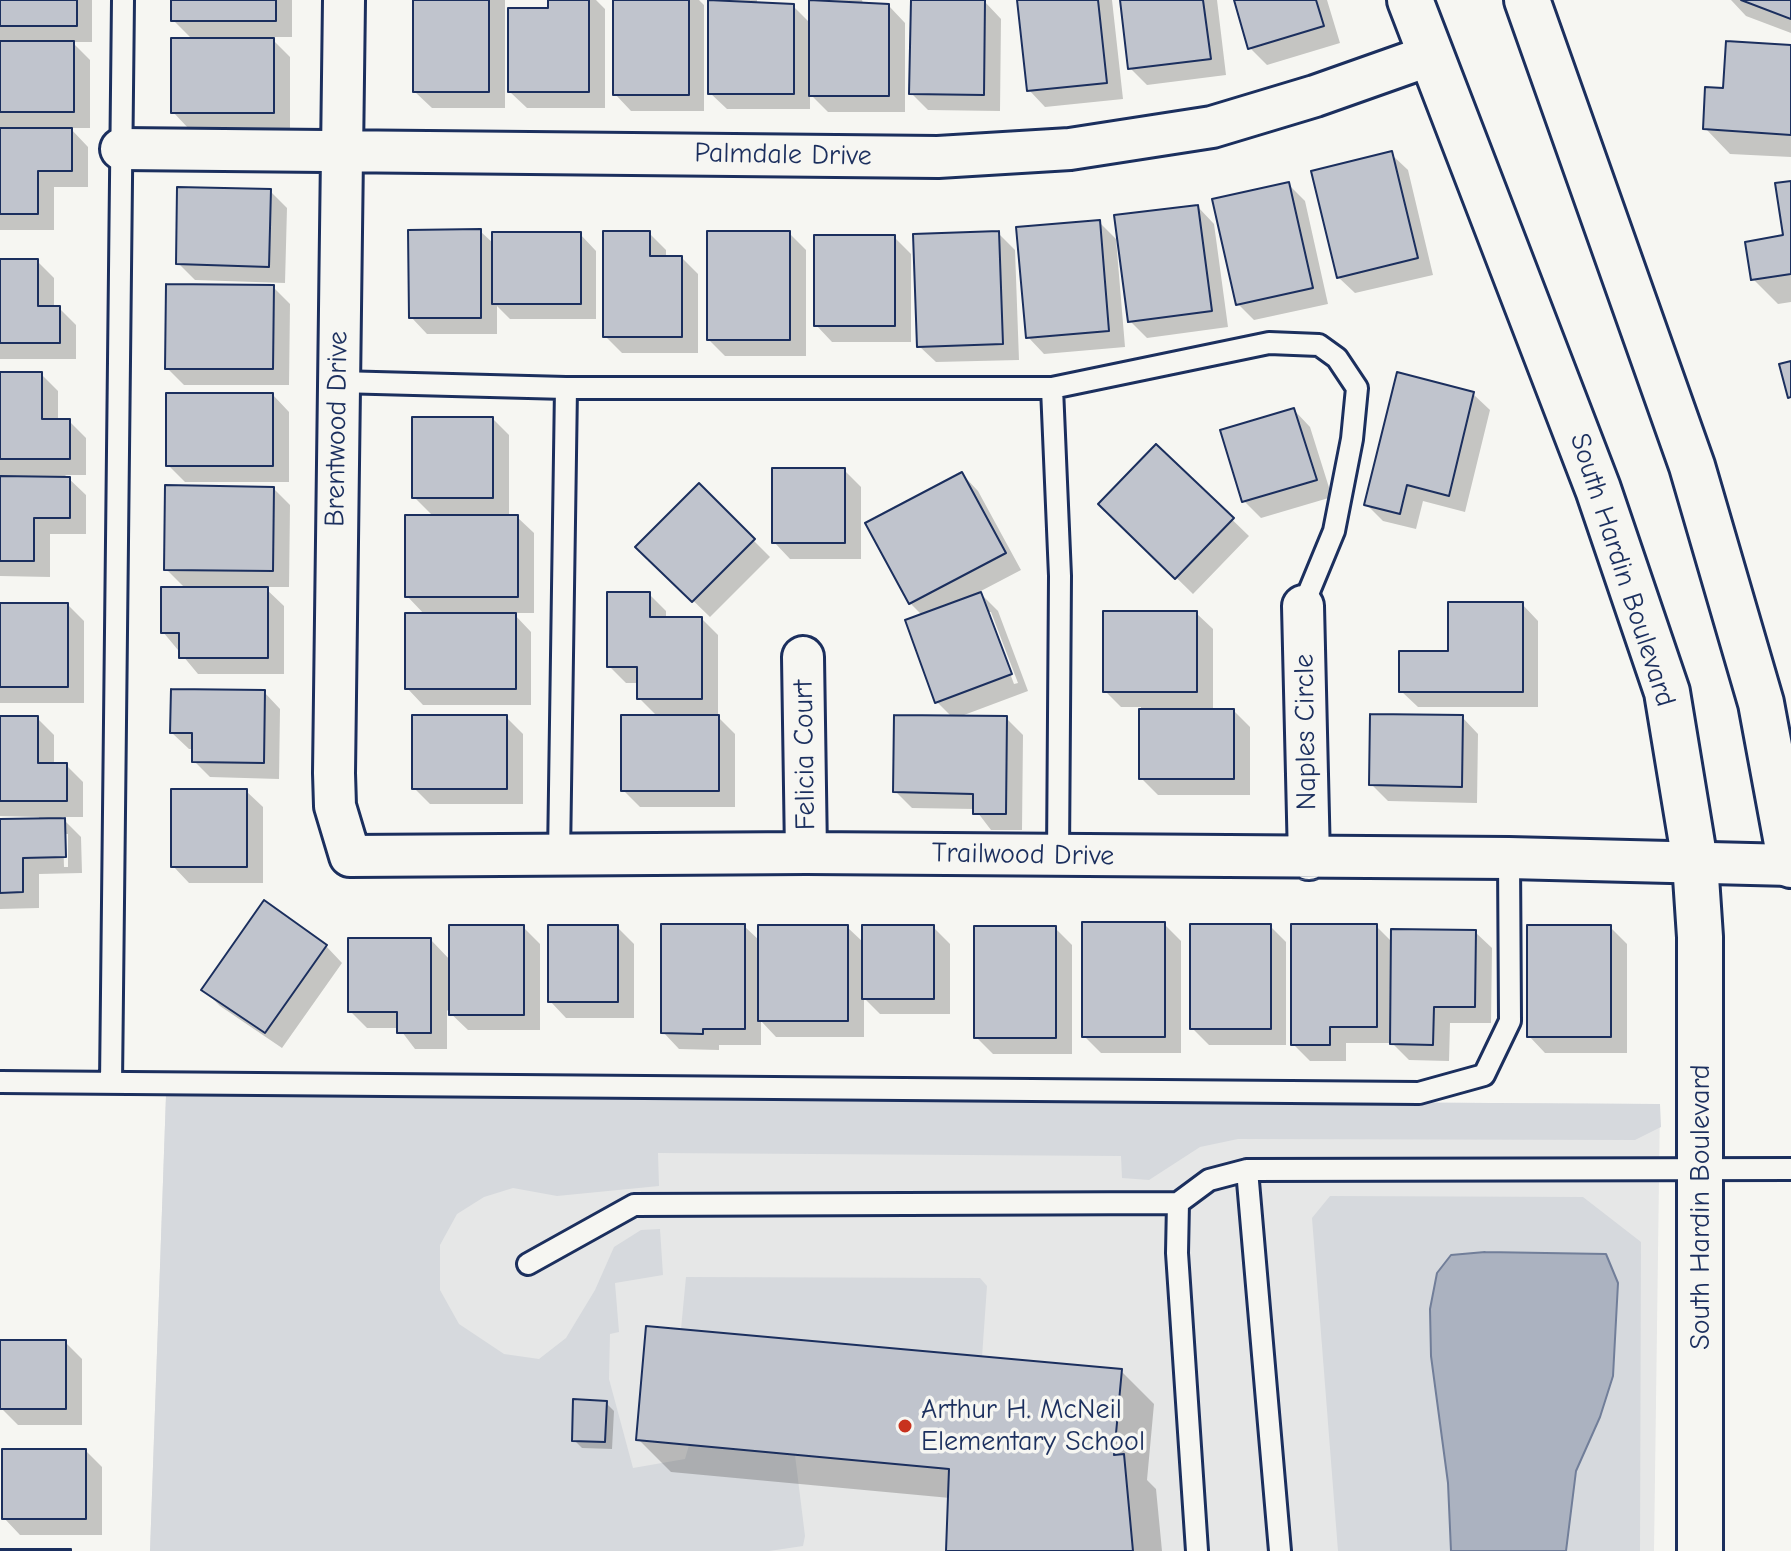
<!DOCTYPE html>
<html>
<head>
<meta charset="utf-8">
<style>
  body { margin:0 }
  canvas { display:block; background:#f6f6f2 }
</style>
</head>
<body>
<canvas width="1791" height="1551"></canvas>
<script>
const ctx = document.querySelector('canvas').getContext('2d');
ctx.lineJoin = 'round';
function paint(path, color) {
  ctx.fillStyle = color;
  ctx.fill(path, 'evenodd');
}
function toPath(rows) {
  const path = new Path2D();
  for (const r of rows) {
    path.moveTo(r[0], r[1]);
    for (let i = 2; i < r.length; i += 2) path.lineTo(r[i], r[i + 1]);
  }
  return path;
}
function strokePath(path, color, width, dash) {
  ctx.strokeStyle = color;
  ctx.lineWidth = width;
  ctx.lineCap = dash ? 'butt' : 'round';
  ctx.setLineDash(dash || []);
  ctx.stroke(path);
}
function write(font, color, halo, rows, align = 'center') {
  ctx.font = font + ' "Comic Neue",sans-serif';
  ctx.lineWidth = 7;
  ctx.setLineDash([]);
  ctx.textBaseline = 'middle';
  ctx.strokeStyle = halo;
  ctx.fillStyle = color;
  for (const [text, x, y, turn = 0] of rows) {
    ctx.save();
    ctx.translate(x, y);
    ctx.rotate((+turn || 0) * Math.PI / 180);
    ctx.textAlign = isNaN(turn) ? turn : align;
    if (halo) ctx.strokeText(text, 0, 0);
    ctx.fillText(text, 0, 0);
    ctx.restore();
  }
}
paint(toPath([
  [166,1095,1660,1104,1654,1551,150,1551]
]), '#e6e7e7');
paint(toPath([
  [166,1095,1660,1104,1661,1127,1635,1140,1238,1139,1200,1147,1149,1180,1122,1178,1121,1156,658,1153,659,1186,557,1196,513,1188,484,1197,457,1214,440,1245,440,1290,459,1324,504,1354,539,1359,566,1338,595,1290,614,1247,641,1230,660,1229,663,1275,615,1283,619,1332,610,1334,609,1379,633,1468,685,1459,689,1445,795,1455,805,1536,803,1546,769,1551,150,1551],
  [1330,1196,1583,1197,1641,1242,1640,1551,1338,1551,1312,1218],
  [686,1277,980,1278,987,1286,982,1357,681,1329]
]), '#d6d9dd');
const water = toPath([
  [1485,1252,1606,1254,1618,1283,1613,1376,1600,1417,1576,1471,1566,1551,1451,1551,1448,1483,1431,1356,1430,1309,1437,1273,1451,1255,1485,1252]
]);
paint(water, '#abb2c0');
strokePath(water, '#717e99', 2);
paint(toPath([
  [0,0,92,0,92,42,72,42,90,60,90,128,70,128,88,147,88,187,54,187,54,230,0,230],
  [173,0,292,0,292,37,270,37,290,57,290,129,189,129,173,112,193,40,173,20],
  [451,0,505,0,505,108,432,108,415,92],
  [550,0,596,0,605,9,605,108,527,108,510,92,550,10],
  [615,0,699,0,704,5,704,111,631,111,615,94],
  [710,0,757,0,757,6,793,6,811,24,811,0,862,0,864,6,889,6,905,23,905,112,828,112,810,94,810,109,727,109,710,93],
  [913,0,985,2,1001,19,1000,111,928,110,911,93],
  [1019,0,1112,0,1123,99,1045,107,1029,90],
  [1122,0,1217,0,1226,75,1147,85,1130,68],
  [1236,0,1327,0,1340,43,1267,65,1250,48],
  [1731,0,1791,0,1791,33,1746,16],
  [1791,47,1791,157,1730,154,1705,128],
  [1391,154,1408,170,1433,275,1355,293,1338,277],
  [1791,183,1791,302,1778,304,1753,279,1786,237],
  [1288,184,1305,201,1328,304,1254,320,1238,304],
  [270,191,287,208,285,283,195,280,178,263],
  [1198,207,1214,224,1228,327,1147,338,1130,321],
  [1099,222,1116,239,1125,347,1044,354,1028,337],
  [480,231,494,244,580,234,596,251,596,319,510,319,497,306,497,334,427,334,411,317],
  [649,233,666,250,666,258,682,258,698,274,698,353,622,353,605,336],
  [789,233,806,250,806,356,725,356,709,340],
  [998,233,1015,250,1019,360,936,362,919,346],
  [894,237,911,254,911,342,832,342,816,325],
  [0,261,37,261,54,278,54,308,59,308,76,325,76,359,0,359],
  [273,287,290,304,289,385,184,385,167,368],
  [0,374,41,374,58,391,58,421,69,421,86,438,86,475,65,475,86,495,86,534,50,534,50,577,0,576],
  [1473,394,1490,410,1465,512,1423,501,1416,529,1383,521,1366,504],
  [273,395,289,412,289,482,185,482,168,465],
  [1294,410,1310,427,1332,497,1261,518,1244,501],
  [493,419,509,435,509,517,517,517,534,533,534,613,513,613,531,632,531,705,423,705,407,688,425,615,407,596,434,517,414,497],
  [1156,446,1249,536,1193,594,1101,504],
  [844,470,861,487,861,559,790,559,774,542],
  [962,474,978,491,1021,570,979,592,998,611,1028,691,956,718,1006,718,1023,735,1022,830,991,830,975,809,912,808,895,791,953,718,937,702,923,616,910,603],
  [987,612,991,612,1018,683,1014,684],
  [699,486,770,557,710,617,638,547],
  [274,489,290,505,289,587,264,587,284,606,284,674,198,674,163,632,186,589,166,569],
  [649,594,666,611,666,619,702,619,718,635,718,717,735,734,735,807,640,807,623,790,658,717,639,698,639,683,626,683,609,666],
  [1522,604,1538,621,1538,707,1418,707,1401,691],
  [0,605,68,605,84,621,84,703,0,703],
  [1196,613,1213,629,1213,711,1234,711,1250,727,1250,795,1158,795,1141,778,1141,707,1121,707,1105,691],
  [264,692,280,709,279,779,210,777,194,761,194,749,189,749,172,733],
  [506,717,523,734,523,804,430,804,414,788],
  [1462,717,1478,734,1477,803,1388,801,1371,784],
  [0,718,37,718,54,735,54,765,66,765,83,782,83,817,61,817,81,837,82,873,39,874,39,908,0,909,0,821,39,820,39,817,0,816],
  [63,834,68,834,68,867,64,867],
  [246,791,263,807,263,883,189,883,173,866],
  [1164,924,1181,941,1181,1053,1101,1053,1084,1036],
  [744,926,760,941,847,927,864,943,933,927,950,944,950,1014,880,1014,864,998,864,1037,776,1037,761,1021,761,1045,719,1045,719,1050,679,1049,663,1032],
  [1270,926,1286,942,1286,1045,1209,1045,1192,1028],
  [1376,926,1393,943,1475,932,1492,948,1491,1023,1450,1023,1449,1061,1409,1060,1392,1043,1346,1043,1346,1061,1310,1061,1293,1044],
  [523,927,540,944,540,1030,468,1030,447,1010,447,1049,415,1049,399,1028,367,1028,350,1011,431,940,451,961],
  [617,927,634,944,634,1018,566,1018,550,1001],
  [1610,927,1627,944,1627,1053,1545,1053,1529,1036],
  [1055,928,1072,945,1072,1054,993,1054,976,1037],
  [326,946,342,963,282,1048,220,1006,204,990],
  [65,1342,82,1359,82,1425,18,1425,1,1408],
  [1121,1371,1154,1404,1147,1480,1156,1489,1162,1551,948,1551,950,1498,671,1472,638,1439],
  [606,1403,614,1411,612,1449,582,1448,574,1440],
  [86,1451,102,1467,102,1535,20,1535,4,1518]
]), '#0003');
const building = toPath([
  [0,0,77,0,77,26,0,26,0,0],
  [171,0,276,0,276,21,171,21,171,0],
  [413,0,489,0,489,92,413,92,413,0],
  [548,0,589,0,589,92,508,92,508,8,548,8,548,0],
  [613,0,689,0,689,95,613,95,613,0],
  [708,0,794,4,794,94,708,94,708,0],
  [809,0,889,4,889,96,809,96,809,0],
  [911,0,985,0,984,95,909,94,911,0],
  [1017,0,1098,0,1107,83,1027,91,1017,0],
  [1120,0,1203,0,1211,59,1128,69,1120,0],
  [1234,0,1316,0,1324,26,1248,49,1234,0],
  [1741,0,1791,0,1791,19,1741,0],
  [171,38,274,38,274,113,171,113,171,38],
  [0,41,74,41,74,112,0,112,0,41],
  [1726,41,1791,45,1791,135,1703,129,1705,87,1723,88,1726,41],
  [0,128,72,128,72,171,38,171,38,214,0,214,0,128],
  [1392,151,1418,258,1337,278,1311,171,1392,151],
  [1791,181,1791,274,1751,280,1745,242,1783,235,1775,183,1791,181],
  [1289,182,1313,288,1236,305,1212,199,1289,182],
  [177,187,271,189,269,267,176,264,177,187],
  [1198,205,1212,311,1128,322,1114,215,1198,205],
  [1100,220,1109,331,1026,338,1016,227,1100,220],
  [481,229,481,318,409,318,408,230,481,229],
  [603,231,650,231,650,256,682,256,682,337,603,337,603,231],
  [707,231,790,231,790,340,707,340,707,231],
  [999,231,1003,344,917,347,913,234,999,231],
  [492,232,581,232,581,304,492,304,492,232],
  [814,235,895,235,895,326,814,326,814,235],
  [0,259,38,259,38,306,60,306,60,343,0,343,0,259],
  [166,284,274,285,273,369,165,369,166,284],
  [1791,361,1791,397,1788,398,1779,364,1791,361],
  [0,372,42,372,42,419,70,419,70,459,0,459,0,372],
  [1397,372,1474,392,1449,496,1407,485,1400,514,1364,505,1397,372],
  [166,393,273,393,273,466,166,466,166,393],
  [1294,408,1317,480,1242,502,1220,430,1294,408],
  [412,417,493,417,493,498,412,498,412,417],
  [1156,444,1234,518,1175,579,1098,504,1156,444],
  [772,468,845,468,845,543,772,543,772,468],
  [962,472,1006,553,909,604,865,523,962,472],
  [0,476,70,477,70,518,34,518,34,561,0,561,0,476],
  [699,483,755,539,692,602,635,547,699,483],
  [165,485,274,487,273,571,164,570,165,485],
  [405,515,518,515,518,597,405,597,405,515],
  [161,587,268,587,268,658,179,658,179,633,161,633,161,587],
  [607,592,650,592,650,617,702,617,702,699,637,699,637,667,607,667,607,592],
  [981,592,1012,674,935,703,905,620,981,592],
  [1448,602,1523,602,1523,692,1399,692,1399,651,1448,651,1448,602],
  [0,603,68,603,68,687,0,687,0,603],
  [1103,611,1197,611,1197,692,1103,692,1103,611],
  [405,613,516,613,516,689,405,689,405,613],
  [171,689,265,690,264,763,192,762,192,733,170,733,171,689],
  [1139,709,1234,709,1234,779,1139,779,1139,709],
  [1370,714,1463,715,1462,787,1369,785,1370,714],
  [412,715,507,715,507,789,412,789,412,715],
  [621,715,719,715,719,791,621,791,621,715],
  [894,715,1007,716,1006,814,973,814,973,794,893,792,894,715],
  [0,716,38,716,38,763,67,763,67,801,0,801,0,716],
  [171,789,247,789,247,867,171,867,171,789],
  [65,818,66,857,23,858,23,892,0,893,0,819,65,818],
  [264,900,327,945,265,1033,201,990,264,900],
  [1082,922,1165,922,1165,1037,1082,1037,1082,922],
  [661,924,745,924,745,1029,703,1029,703,1034,661,1033,661,924],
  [1190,924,1271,924,1271,1029,1190,1029,1190,924],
  [1291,924,1377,924,1377,1027,1330,1027,1330,1045,1291,1045,1291,924],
  [449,925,524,925,524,1015,449,1015,449,925],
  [548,925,618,925,618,1002,548,1002,548,925],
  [758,925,848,925,848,1021,758,1021,758,925],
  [862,925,934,925,934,999,862,999,862,925],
  [1527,925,1611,925,1611,1037,1527,1037,1527,925],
  [974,926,1056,926,1056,1038,974,1038,974,926],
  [1391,929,1476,930,1475,1007,1434,1007,1433,1045,1390,1044,1391,929],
  [348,938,431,938,431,1033,397,1033,397,1012,348,1012,348,938],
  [646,1326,1122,1369,1114,1455,1124,1454,1133,1551,946,1551,949,1469,636,1440,646,1326],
  [0,1340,66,1340,66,1409,0,1409,0,1340],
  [573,1399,607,1401,605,1442,572,1441,573,1399],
  [2,1449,86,1449,86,1519,2,1519,2,1449],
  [0,1549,71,1549,71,1551,0,1551,0,1549]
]);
paint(building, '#c0c4cd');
strokePath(building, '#1b2f5e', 2);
const lane = toPath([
  [338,382,566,388,1052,388,1269,343,1319,345,1337,358,1357,388,1352,439,1334,531,1303,606],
  [1052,388,1060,576,1058,856],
  [559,856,566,388],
  [0,1082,1419,1093,1484,1075,1510,1021,1509,858],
  [111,1083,123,0],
  [1247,1170,1280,1551],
  [528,1264,634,1205,1178,1203],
  [1197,1551,1177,1253,1178,1203,1209,1180,1247,1170,1791,1169]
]);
const street = toPath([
  [344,0,334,773,335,806,350,856,806,853,1509,858,1791,865],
  [121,149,938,157,1070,149,1212,127,1315,96,1431,55],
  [1303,606,1309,859],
  [803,657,806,853]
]);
const secondary = toPath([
  [1410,0,1598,489,1667,692,1695,862,1700,937,1700,1551],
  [1527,0,1692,466,1761,703,1791,865]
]);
strokePath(lane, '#1b2f5e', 26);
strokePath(street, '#1b2f5e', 46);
strokePath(secondary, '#1b2f5e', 50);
strokePath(lane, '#f6f6f2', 20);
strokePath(street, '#f6f6f2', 40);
strokePath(secondary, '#f6f6f2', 44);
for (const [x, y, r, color] of [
  [905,1426,8,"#c8321e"]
]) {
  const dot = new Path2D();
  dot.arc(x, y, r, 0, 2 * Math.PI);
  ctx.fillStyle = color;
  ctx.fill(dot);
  strokePath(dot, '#f6f6f2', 3);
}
write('28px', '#1b2f5e', '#f6f6f2', [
  ["Palmdale Drive",783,155,1],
  ["Brentwood Drive",337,429,-89],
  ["South Hardin Boulevard",1622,570,72],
  ["Naples Circle",1306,732,-91],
  ["Felicia Court",805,755,-91],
  ["Trailwood Drive",1023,855,1],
  ["South Hardin Boulevard",1701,1207,-90]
]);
write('28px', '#1b2f5e', '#f6f6f2', [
  ["Arthur H. McNeil",921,1410],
  ["Elementary School",921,1442]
], 'left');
</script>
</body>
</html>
